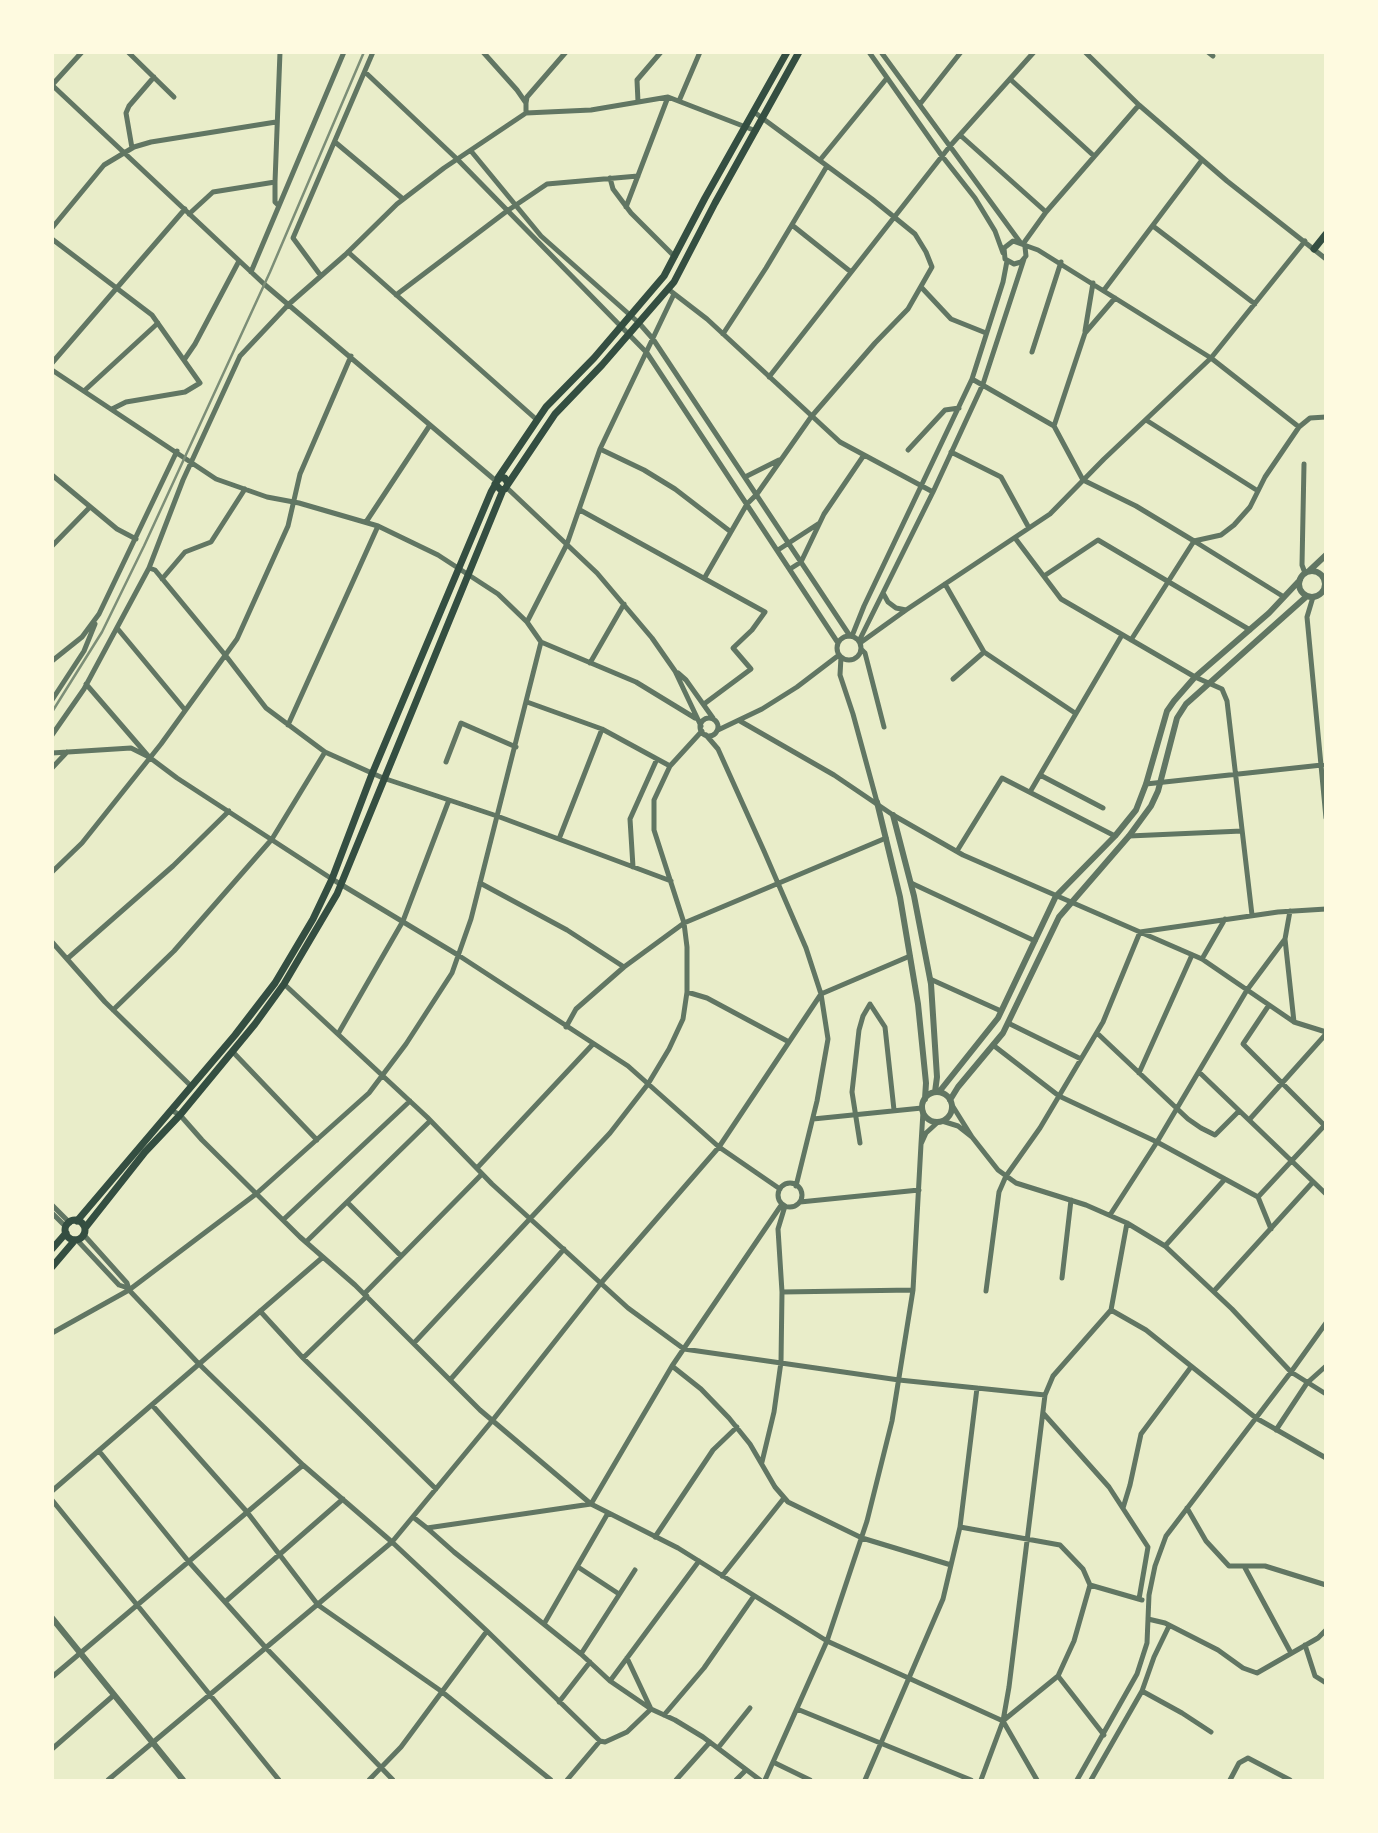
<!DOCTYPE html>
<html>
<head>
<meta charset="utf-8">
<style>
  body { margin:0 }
  #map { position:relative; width:1378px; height:1833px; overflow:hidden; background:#e9edc9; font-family:"Source Serif 4",serif }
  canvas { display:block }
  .frame { position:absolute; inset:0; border:54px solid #fefae0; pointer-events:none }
</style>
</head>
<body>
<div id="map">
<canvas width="1378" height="1833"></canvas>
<div class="frame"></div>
</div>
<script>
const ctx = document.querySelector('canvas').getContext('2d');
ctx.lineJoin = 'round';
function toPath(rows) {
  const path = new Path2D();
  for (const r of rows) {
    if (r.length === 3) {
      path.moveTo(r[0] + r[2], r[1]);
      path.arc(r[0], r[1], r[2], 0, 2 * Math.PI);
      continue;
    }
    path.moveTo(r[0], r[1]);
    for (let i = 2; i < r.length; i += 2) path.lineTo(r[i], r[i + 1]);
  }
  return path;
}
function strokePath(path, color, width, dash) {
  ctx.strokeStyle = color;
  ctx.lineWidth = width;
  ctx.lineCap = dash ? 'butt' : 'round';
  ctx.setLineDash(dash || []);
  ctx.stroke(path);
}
strokePath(toPath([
  [128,52,174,97],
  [483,52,517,90,526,103,526,113],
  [869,52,942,156,975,198,995,231,1003,253],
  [881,52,1020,242],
  [1085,52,1139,105,1227,181,1326,259],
  [1208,52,1213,56],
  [365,72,457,159,647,353,838,643],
  [1010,79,1094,156],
  [52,85,264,284,496,481],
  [52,85,82,52],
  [679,101,700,52],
  [638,102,637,80,661,52],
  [526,103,527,97,566,52],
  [920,104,961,52],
  [960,135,1046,212],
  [335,142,403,199],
  [132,148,126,113,129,106,154,77],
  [471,151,541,236,639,323,653,339,850,636],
  [820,160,887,78],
  [610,178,613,189,631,213,675,257],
  [279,206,275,202,275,182,280,52],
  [626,207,668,97],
  [189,214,213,192,275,182],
  [792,225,851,272],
  [1153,226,1255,304],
  [52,228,104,165,134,147,151,142,276,122],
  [52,239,152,315,200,383,185,392,126,402,112,409],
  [1023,244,1046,212,1139,105],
  [1025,247,1026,256,1021,262,1014,264,1005,259,1004,248,1013,241,1038,250,1211,358,1305,241],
  [348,252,537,420],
  [251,272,344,52],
  [321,276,293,238,373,52],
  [922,288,951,319,986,333],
  [668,289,707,319,840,442,933,492],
  [1104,290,1202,160],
  [396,295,507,211,547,184,638,176],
  [1085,331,1093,283],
  [723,334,766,268,827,166],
  [1032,352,1061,262],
  [184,360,195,344,239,261],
  [52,363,185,209],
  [52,370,216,479,267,497,299,503,378,526,438,555,498,594,527,622,541,642],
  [769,377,950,146,1034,52],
  [972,379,1054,426,1083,480,1136,506,1194,541,1221,535,1234,525,1250,507,1265,477,1299,427,1310,418,1326,417],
  [84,391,158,323],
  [1146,420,1258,491],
  [1054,426,1085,333,1115,298],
  [600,449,644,470,675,489,731,532],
  [908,450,945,410,959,408],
  [951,452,1001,477,1029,528],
  [1304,464,1302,565,1305,573],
  [52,475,117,529,136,539],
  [745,477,779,460],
  [506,487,597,573,652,638,675,671,701,726],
  [580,510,765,612,752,630,733,648,751,669,704,704],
  [366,522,430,425],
  [1015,538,1061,599,1195,677,1222,689,1227,701,1252,915],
  [52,546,90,507],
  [778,550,818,524],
  [149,568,155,570,226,656,266,708,325,752,383,778,497,816,671,881],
  [790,569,801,562,824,514,864,455],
  [1044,576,1098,540,1250,630],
  [705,577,747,504,757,494,811,417,875,343,908,309,932,267,926,252,915,234,872,199,754,112],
  [162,579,185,552,211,542,245,489],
  [945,584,984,652,1075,713],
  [883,593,888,602,896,608,906,610],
  [1313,597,1307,617,1326,818],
  [527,622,567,544,600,449,674,294],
  [117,628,185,710],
  [849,648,12],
  [852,636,864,606,972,379,1003,282,1007,261],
  [1131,640,1194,541,1284,597],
  [859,641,933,492,983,384,1024,259],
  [541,642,636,682,695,718],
  [860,643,906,610,1050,514,1104,459,1211,358,1299,427],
  [861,649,865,653,884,727],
  [841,657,840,675,853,714,877,802],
  [52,661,82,637,99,614,177,451],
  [590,663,624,604],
  [678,673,686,680,713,718],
  [953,679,984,652],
  [86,684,149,757,177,778,332,879,458,955,628,1066,719,1147,780,1189],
  [52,700,84,651,95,624],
  [527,702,602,729,670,766],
  [709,727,9],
  [740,721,834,775,893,815,963,855,1202,959,1294,1022,1326,1032],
  [288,725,378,526],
  [718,730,762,709,797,687,839,655],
  [52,735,84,689,149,568,183,480,240,356,289,304,345,255,397,204,444,168,526,113,591,110,668,97,756,131],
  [706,735,718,749,764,851,806,948,821,994,828,1039,817,1101,796,1186],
  [52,753,131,748,147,756],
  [446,762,461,723,516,747],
  [52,768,67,752],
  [1040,775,1103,808],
  [1146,784,1322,765],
  [1030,792,1122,635],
  [1129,836,1242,831],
  [559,839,602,729],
  [957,851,1002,778,1115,836],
  [633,867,630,819,657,759],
  [52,872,82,843,161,744,237,639,288,526,300,474,351,356],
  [480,883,567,930,624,967],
  [911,883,1035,941],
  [1285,939,1294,1022],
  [52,942,105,1002,191,1086],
  [67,959,173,866,229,811],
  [1202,959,1225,919],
  [930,979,1001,1011],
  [284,984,427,1117,492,1184,628,1308,684,1349,899,1380,1045,1395],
  [687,992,707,998,789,1042],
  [1269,1005,1243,1044,1326,1127],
  [113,1010,174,951,272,839,325,752],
  [1008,1023,1081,1059],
  [566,1027,576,1009,624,967,684,923,886,838],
  [1097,1033,1188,1119,1201,1128,1215,1135,1239,1111],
  [338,1034,403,921,449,800],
  [993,1045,1059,1096,1157,1142,1258,1197,1271,1229],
  [232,1051,317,1140],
  [1199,1072,1326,1194],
  [1139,1073,1192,955],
  [171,1110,180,1115,202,1140,300,1237,355,1285,480,1410,591,1504,678,1548,827,1641,1003,1721,1037,1780],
  [923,1112,921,1144,926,1133,938,1122],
  [813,1119,922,1108],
  [1249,1120,1326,1034],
  [942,1121,958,1126,972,1137,952,1105],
  [972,1137,998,1170,1016,1183,1086,1205,1127,1223,1165,1246,1232,1309,1291,1372,1326,1394],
  [860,1143,852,1092,859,1030,863,1016,870,1004,885,1027,894,1110],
  [477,1168,593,1044],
  [790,1195,12],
  [1258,1197,1324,1126],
  [347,1202,401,1256],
  [800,1202,919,1190],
  [52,1205,70,1223],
  [52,1213,66,1227],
  [1110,1215,1157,1142,1247,990,1285,939,1290,911],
  [283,1220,410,1101],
  [84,1235,127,1283,129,1290,199,1364,303,1465,392,1542,487,1631,600,1741,605,1742,627,1732,651,1709,675,1720,703,1737,760,1780],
  [77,1240,119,1285,128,1288],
  [306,1242,430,1121],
  [1165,1246,1225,1179],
  [1062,1278,1071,1200],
  [986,1291,999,1192,1006,1176,1040,1128,1103,1022,1140,932,1278,912,1326,909],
  [1214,1291,1313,1182],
  [782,1292,913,1290],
  [364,1294,482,1174],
  [1111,1310,1146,1330,1256,1418,1326,1458],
  [260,1311,303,1358,436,1489],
  [52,1333,129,1290,256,1194,369,1093,406,1044,452,973,471,919,541,642],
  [414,1343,610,1133,648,1084,669,1049,683,1019,687,992,687,947,684,923,654,830,654,800,670,766,702,731],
  [303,1358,367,1296],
  [672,1366,701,1389,729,1418,750,1444,775,1487,788,1502,862,1538,951,1565],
  [450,1380,564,1249],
  [152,1405,247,1512,318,1605,441,1691,551,1780],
  [1043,1413,1109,1487,1148,1547,1139,1599],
  [1276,1430,1307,1383,1326,1366],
  [99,1451,189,1562,225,1602,266,1648,393,1780],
  [762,1462,774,1412,781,1362,782,1292,778,1229,785,1206],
  [52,1491,323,1257],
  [52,1500,279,1780],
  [1123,1508,1130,1485,1141,1434,1191,1367],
  [1187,1508,1206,1541,1229,1566,1265,1566,1326,1585],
  [413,1517,427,1528,591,1504,672,1366,782,1204],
  [960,1527,1060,1545,1083,1569,1090,1585,1074,1641,1058,1676,1004,1720],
  [427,1528,454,1552,581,1654,610,1681,651,1709],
  [655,1537,713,1450,737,1427],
  [1244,1566,1291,1653],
  [578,1567,619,1594],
  [722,1576,784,1498],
  [1090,1585,1142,1600],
  [225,1602,343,1499],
  [1148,1619,1165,1623,1218,1650,1243,1668,1257,1673,1318,1638,1326,1630],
  [544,1624,608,1513],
  [1305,1645,1315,1676,1326,1683],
  [581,1654,635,1570],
  [627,1658,651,1709],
  [1058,1676,1104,1735],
  [52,1677,303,1465],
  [610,1681,699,1561],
  [1142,1691,1182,1713,1211,1732],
  [559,1702,590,1662],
  [797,1709,971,1780],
  [664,1715,704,1668,754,1596],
  [718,1748,750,1708],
  [52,1749,114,1695],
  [773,1762,810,1780],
  [108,1780,392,1542,492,1421,601,1283,719,1147,821,994,910,956],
  [369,1780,401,1747,487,1631],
  [567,1780,600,1741],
  [676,1780,710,1742],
  [736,1780,746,1770],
  [765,1780,827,1641,867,1521,892,1421,913,1290,921,1144],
  [865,1780,943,1599,960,1527,977,1388],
  [981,1780,1003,1721,1009,1687,1045,1395,1053,1376,1111,1310,1127,1223],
  [1077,1780,1137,1674,1147,1643,1149,1595,1155,1566,1166,1536,1291,1372,1326,1323],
  [1091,1780,1142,1691,1154,1657,1169,1626],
  [1230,1780,1239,1763,1248,1758,1290,1780]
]), '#617663', 5);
strokePath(toPath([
  [1312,584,13],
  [1309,571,1326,555],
  [877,802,900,897,918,1004,926,1083,925,1099],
  [893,815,914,896,931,984,937,1077,935,1092],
  [939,1092,998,1018,1056,896,1115,836,1136,810,1146,784,1167,711,1174,701,1195,677,1269,613,1300,580],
  [937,1107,15],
  [950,1100,958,1087,1003,1033,1059,917,1129,836,1151,806,1158,791,1177,718,1186,704,1307,596],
  [52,1618,183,1780]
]), '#617663', 6);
strokePath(toPath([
  [1314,249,1326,234],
  [498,478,546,407,594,358,664,276,705,198,787,52],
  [508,484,555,414,602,365,674,282,715,203,799,52],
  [75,1230,10],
  [77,1221,235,1035,275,983,313,919,332,879,372,774,491,492,499,478,505,478,508,484,505,489,501,490,495,484],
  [85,1228,145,1152,180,1115,255,1024,284,984,337,894,503,490],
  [52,1249,66,1233],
  [52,1267,75,1240]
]), '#344e41', 7);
strokePath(toPath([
  [52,712,102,632,144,546,270,272,364,52]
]), '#7c8e77', 2.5);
</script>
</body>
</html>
